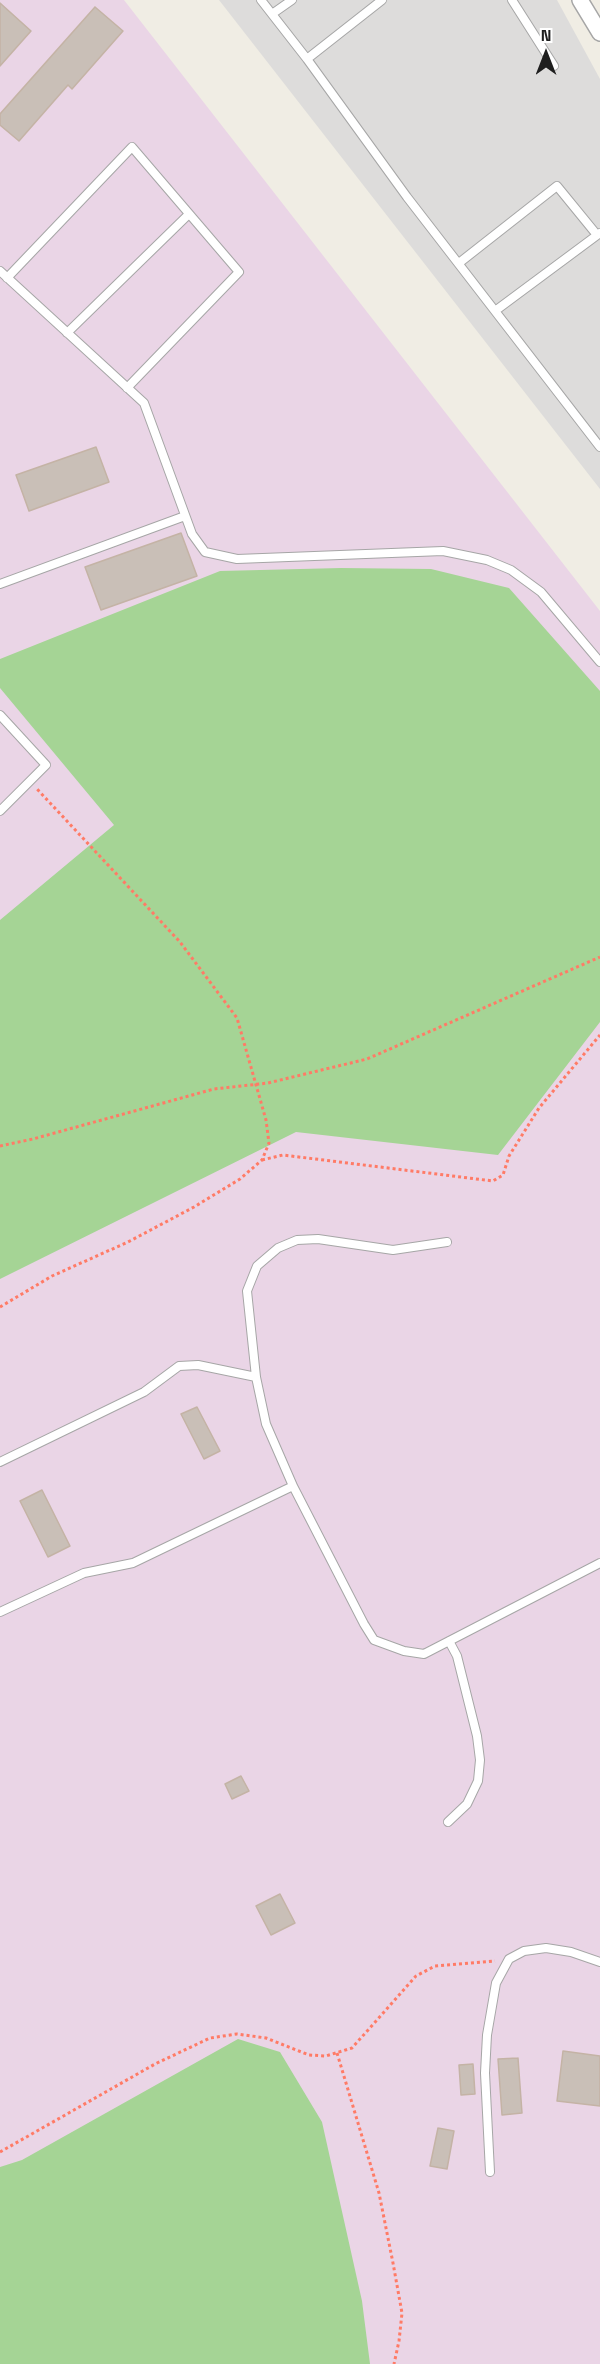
<!DOCTYPE html>
<html>
<head>
<meta charset="utf-8">
<style>
  body { margin:0 }
  #map { position:relative; width:600px; height:2364px; overflow:hidden; background:#f0ede4; font-family:"Space Grotesk",sans-serif }
  canvas { display:block }
  .north { position:absolute; left:516px; top:24px; width:60px; height:60px; -webkit-text-stroke:4px #fff; paint-order:stroke; rotate:0deg; font-size:16px; font-weight:700; line-height:24px; text-align:center; color:#1f1f1f }
  .north::after { content:''; display:block; margin:auto; width:21px; height:27px; background:#1f1f1f; clip-path:polygon(50% 0,100% 100%,50% 72%,0 100%) }
</style>
</head>
<body>
<div id="map">
<canvas width="600" height="2364"></canvas>
<div class="north">N</div>
</div>
<script>
const ctx = document.querySelector('canvas').getContext('2d');
ctx.lineJoin = 'round';
function paint(path, color) {
  ctx.fillStyle = color;
  ctx.fill(path, 'evenodd');
}
function toPath(rows) {
  const path = new Path2D();
  for (const r of rows) {
    path.moveTo(r[0], r[1]);
    for (let i = 2; i < r.length; i += 2) path.lineTo(r[i], r[i + 1]);
  }
  return path;
}
function strokePath(path, color, width, dash) {
  ctx.strokeStyle = color;
  ctx.lineWidth = width;
  ctx.lineCap = dash ? 'butt' : 'round';
  ctx.setLineDash(dash || []);
  ctx.stroke(path);
}
paint(toPath([
  [219,0,557,0,600,79,600,489]
]), '#dddcdb');
paint(toPath([
  [0,0,124,0,600,611,600,2364,0,2364]
]), '#ead5e6');
paint(toPath([
  [341,568,431,569,509,588,600,691,600,1022,498,1155,296,1132,0,1279,0,920,114,825,0,688,0,659,220,571],
  [238,2039,280,2052,322,2122,362,2301,370,2364,0,2364,0,2167,22,2160]
]), '#a5d495');
const building = toPath([
  [0,3,31,31,0,66,0,3],
  [95,7,123,31,72,89,68,85,19,141,0,125,0,114,95,7],
  [96,447,109,482,29,511,16,475,96,447],
  [181,533,197,576,101,610,85,567,181,533],
  [197,1407,220,1451,204,1459,181,1414,197,1407],
  [42,1490,70,1546,48,1557,20,1501,42,1490],
  [241,1776,249,1791,232,1799,225,1784,241,1776],
  [280,1894,295,1923,271,1935,256,1906,280,1894],
  [563,2051,600,2056,600,2106,557,2101,563,2051],
  [518,2058,522,2113,502,2115,498,2059,518,2058],
  [473,2064,475,2094,461,2095,459,2065,473,2064],
  [438,2128,454,2131,447,2169,430,2166,438,2128]
]);
paint(building, '#c9bfb7');
strokePath(building, '#c4b3a5', 1.5);
const lane = toPath([
  [261,0,307,59,382,0],
  [512,0,554,66],
  [272,14,292,0],
  [307,59,407,197,600,447],
  [459,263,557,186,597,235],
  [0,271,144,403,192,534,205,552,237,559,443,551,487,560,511,570,541,592,600,662],
  [7,278,132,147,239,272,127,388],
  [495,311,600,233],
  [67,333,189,214],
  [0,584,185,516],
  [0,715,46,765,0,811],
  [447,1242,393,1250,318,1239,297,1240,278,1248,257,1266,247,1291,256,1377,266,1424,293,1486,364,1624,374,1640,404,1651,424,1654,600,1563],
  [0,1462,144,1392,179,1366,198,1365,256,1377],
  [0,1612,84,1573,133,1563,293,1486],
  [448,1822,467,1804,478,1781,480,1760,477,1736,457,1656,449,1641],
  [490,2172,485,2073,487,2035,496,1983,509,1959,524,1951,546,1948,571,1952,600,1962]
]);
const street = toPath([
  [580,0,600,33]
]);
strokePath(lane, '#a6a6a6', 10);
strokePath(street, '#a6a6a6', 18);
strokePath(toPath([
  [0,1146,33,1139,214,1089,268,1083,367,1059,600,957],
  [262,1160,283,1155,493,1181,503,1175,509,1156,539,1108,600,1035],
  [0,1307,52,1276,128,1242,194,1207,240,1179,262,1160,269,1143,266,1120,237,1018,180,942,37,789],
  [337,2053,379,2193,393,2263,402,2313,399,2341,394,2364],
  [0,2152,155,2064,210,2038,237,2034,266,2038,309,2055,326,2056,352,2048,416,1976,435,1966,495,1961]
]), '#ff7b66', 3, [3, 3]);
strokePath(lane, '#fff', 8);
strokePath(street, '#fff', 15);
</script>
</body>
</html>
